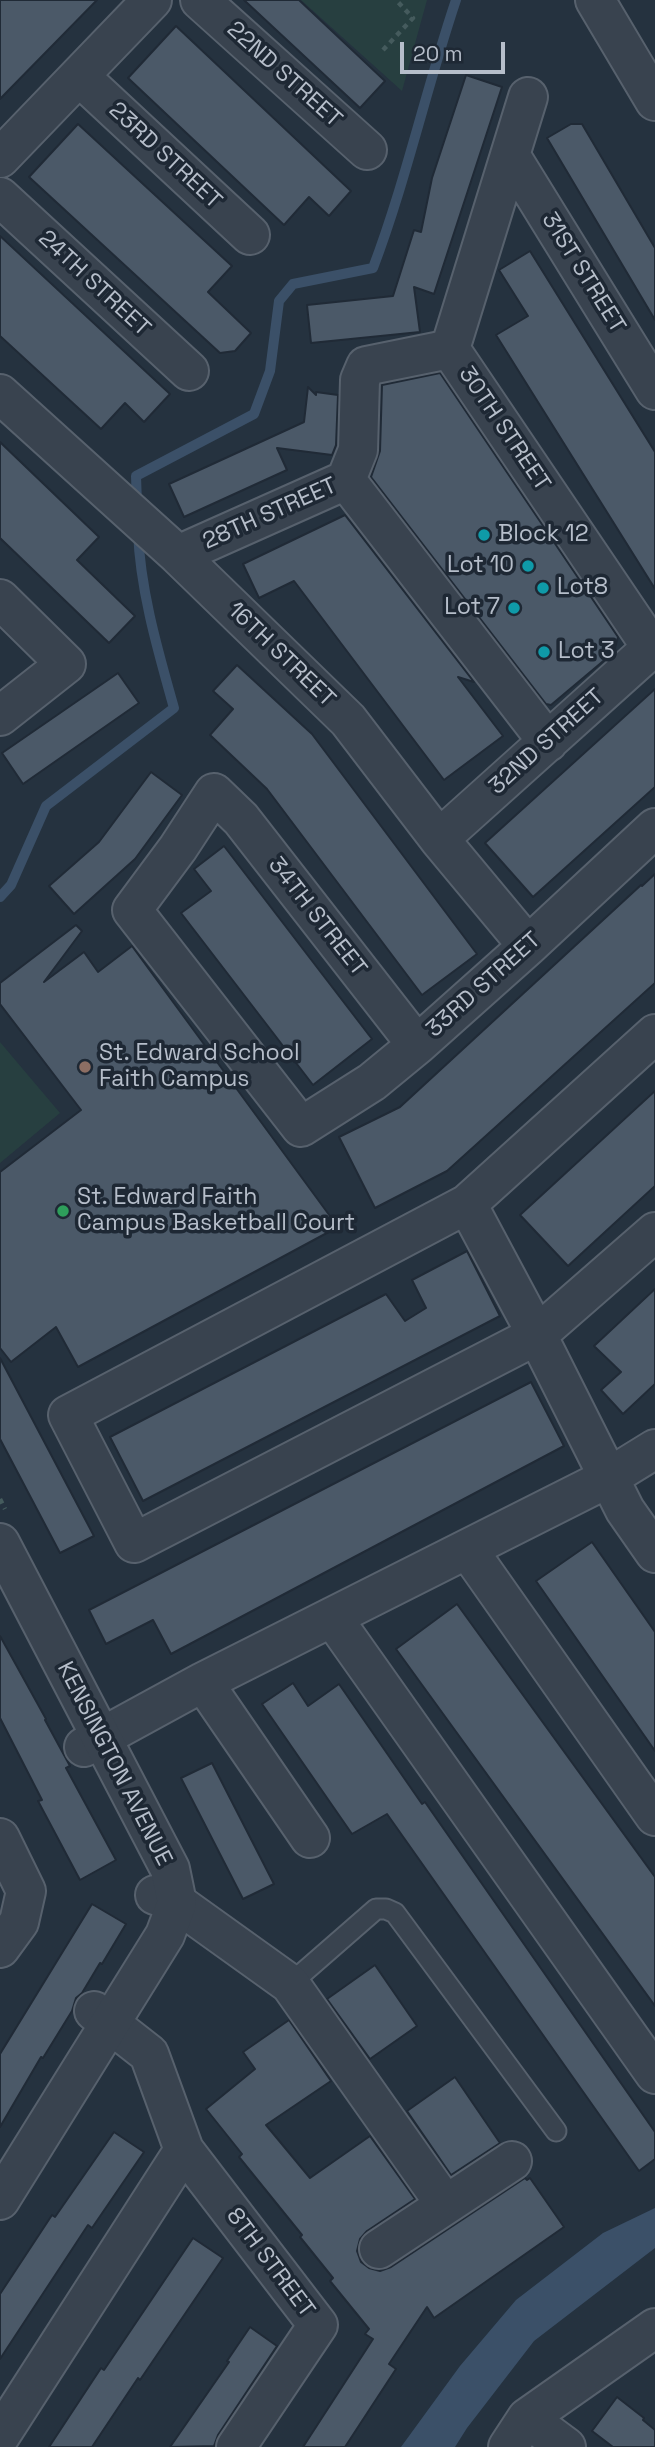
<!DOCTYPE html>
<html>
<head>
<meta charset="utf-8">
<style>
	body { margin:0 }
	#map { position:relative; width:655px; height:2447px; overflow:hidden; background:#25323f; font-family:"Space Grotesk",sans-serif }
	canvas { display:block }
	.scale { position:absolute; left:400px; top:42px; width:105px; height:32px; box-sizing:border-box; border:4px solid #b6beca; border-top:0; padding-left:9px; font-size:21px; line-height:24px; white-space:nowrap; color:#b6beca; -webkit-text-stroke:5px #1e2834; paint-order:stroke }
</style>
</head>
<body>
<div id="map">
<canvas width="655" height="2447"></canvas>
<div class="scale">20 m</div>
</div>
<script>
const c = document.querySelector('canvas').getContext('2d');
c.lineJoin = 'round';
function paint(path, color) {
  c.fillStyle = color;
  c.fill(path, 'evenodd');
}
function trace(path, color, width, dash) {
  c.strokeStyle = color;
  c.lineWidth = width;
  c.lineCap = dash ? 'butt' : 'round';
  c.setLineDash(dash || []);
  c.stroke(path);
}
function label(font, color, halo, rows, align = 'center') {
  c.font = font + ' "Space Grotesk",sans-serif';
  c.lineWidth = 7;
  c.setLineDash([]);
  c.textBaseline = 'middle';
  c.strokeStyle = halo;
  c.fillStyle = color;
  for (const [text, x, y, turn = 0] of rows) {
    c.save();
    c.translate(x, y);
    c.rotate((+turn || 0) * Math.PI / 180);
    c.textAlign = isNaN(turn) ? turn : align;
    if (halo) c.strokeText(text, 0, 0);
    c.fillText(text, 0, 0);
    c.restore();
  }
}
paint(new Path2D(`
	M 301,0 L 427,0 L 402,91 Z
	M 0,1042 L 60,1113 L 0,1163 Z`), '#273f40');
paint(new Path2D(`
	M 655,2208 L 655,2248 L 534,2341 L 467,2428 L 455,2447 L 401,2447 L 460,2366 L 516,2300 L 603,2233 Z`), '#3b5068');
trace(new Path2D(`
	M 137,504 L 136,476 L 254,414 L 270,371 L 279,301 L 293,284 L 373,268 C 406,181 426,89 456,0
	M 0,897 L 11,885 L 46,806 L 174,708 C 158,651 140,590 138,531`), '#3b5068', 10);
const building = new Path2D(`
	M 0,0 L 97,0 L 0,99 Z
	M 244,0 L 299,0 L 385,81 L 360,108 Z
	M 176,26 L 351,191 L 329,216 L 309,197 L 284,225 L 128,78 Z
	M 466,75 L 502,87 L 434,294 L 414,287 L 420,332 L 311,343 L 307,305 L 393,296 L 414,230 L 421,232 L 432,178 Z
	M 78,124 L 232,266 L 208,292 L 251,333 L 235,351 L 220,353 L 29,177 Z
	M 571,124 L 582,124 L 655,248 L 655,320 L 547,138 Z
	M 0,236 L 170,394 L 144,422 L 125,403 L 101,429 L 0,336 Z
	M 530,251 L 655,452 L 655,589 L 496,335 L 528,316 L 499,270 Z
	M 440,373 L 618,637 L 614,652 L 551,705 L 546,704 L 371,477 L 380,451 L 382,385 Z
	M 308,387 L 316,395 L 316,392 L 338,395 L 336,445 L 332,455 L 277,448 L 287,470 L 184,517 L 169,484 L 304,422 Z
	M 0,442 L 99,537 L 77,560 L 135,616 L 109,643 L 0,538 Z
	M 345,515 L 474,682 L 458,677 L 503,736 L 444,780 L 294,581 L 259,598 L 243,564 Z
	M 237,665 L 312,734 L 477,954 L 422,995 L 267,789 L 210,735 L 233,709 L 213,691 Z
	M 118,673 L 139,703 L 23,784 L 2,753 Z
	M 655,689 L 655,787 L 533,897 L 485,843 Z
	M 151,772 L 182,795 L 135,859 L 74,914 L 49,886 L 99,842 Z
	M 224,846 L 372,1039 L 313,1085 L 181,913 L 211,891 L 194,869 Z
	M 655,874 L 655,983 L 447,1171 L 375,1208 L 339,1137 L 400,1107 L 641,885 L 642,886 Z
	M 76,925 L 82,931 L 44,982 L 84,952 L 98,972 L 132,946 L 338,1227 L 78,1367 L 56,1327 L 11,1362 L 0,1348 L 0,1172 L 81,1110 L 0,1004 L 0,983 Z
	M 655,1091 L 655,1186 L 568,1266 L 520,1215 Z
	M 467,1251 L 500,1316 L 143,1501 L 110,1437 L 386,1294 L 405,1321 L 426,1308 L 412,1280 Z
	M 655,1289 L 655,1384 L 623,1414 L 601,1390 L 621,1372 L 594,1346 Z
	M 0,1358 L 94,1536 L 60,1553 L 0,1439 Z
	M 531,1382 L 564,1446 L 171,1654 L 153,1620 L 106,1644 L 89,1610 Z
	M 592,1542 L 655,1632 L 655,1751 L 536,1581 Z
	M 457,1604 L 655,1877 L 655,2006 L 396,1649 Z
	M 0,1636 L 46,1719 L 45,1720 L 70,1766 L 66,1768 L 116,1860 L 80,1880 L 38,1801 L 42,1800 L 0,1718 Z
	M 293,1683 L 308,1706 L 339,1684 L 422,1804 L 425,1802 L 655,2132 L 655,2159 L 639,2171 L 387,1814 L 352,1834 L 262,1704 Z
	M 212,1763 L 274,1884 L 243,1899 L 181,1778 Z
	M 92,1904 L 126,1924 L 102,1964 L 100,1963 L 82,1993 L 76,1998 L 72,2011 L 43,2058 L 41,2057 L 0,2127 L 0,2054 Z
	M 375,1965 L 417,2026 L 370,2059 L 327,1999 Z
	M 289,2020 L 331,2081 L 266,2125 L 310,2178 L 370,2136 L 415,2199 L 367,2231 L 360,2239 L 357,2251 L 361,2262 L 369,2268 L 380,2271 L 391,2267 L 525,2178 L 527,2180 L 530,2178 L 564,2227 L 434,2318 L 427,2307 L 389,2364 L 396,2369 L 345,2447 L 303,2447 L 373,2339 L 365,2334 L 369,2329 L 330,2281 L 333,2278 L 300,2237 L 302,2235 L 239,2157 L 242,2154 L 206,2109 L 255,2069 L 243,2052 Z
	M 455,2077 L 500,2143 L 451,2175 L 407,2111 Z
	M 114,2132 L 144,2152 L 92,2228 L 88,2225 L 0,2359 L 0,2294 L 52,2215 L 55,2217 Z
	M 193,2238 L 223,2258 L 140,2380 L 138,2378 L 92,2447 L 49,2447 L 101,2368 L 104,2370 Z
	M 250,2327 L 277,2346 L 218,2435 L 214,2446 L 170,2447 L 229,2362 L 227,2361 Z
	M 617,2397 L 644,2418 L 643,2420 L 655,2430 L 655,2447 L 613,2447 L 592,2431 Z`);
paint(building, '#4b5968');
trace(building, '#202a36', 2);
const service = new Path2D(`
	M 290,1984 L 376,1909 L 386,1909 L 395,1913 L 556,2131`);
const minor = new Path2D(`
	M 200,0 L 367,150
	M 595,0 L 655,101
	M 79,76 L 250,235
	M 510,155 L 655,390
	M 0,158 L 152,0
	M 0,197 L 189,371
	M 450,349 L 652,648
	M 0,394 L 178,555 L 348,720 L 439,839 L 528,946
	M 346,480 L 548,742
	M 178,555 L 346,480 L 358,450 L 360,380 L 366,366 L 450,349 L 528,97
	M 0,599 L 66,664 L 0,716
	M 439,839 L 655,645
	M 655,1034 L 467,1204 L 68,1415 L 134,1543 L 537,1335 L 655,1232
	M 417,1045 L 241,819 L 214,793 L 178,848 L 132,910 L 301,1127 L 372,1082 L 417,1045 L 528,946 L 655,828
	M 467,1204 L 537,1335 L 625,1510 L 655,1553
	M 468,1550 L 655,1816
	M 332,1617 L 655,2074
	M 203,1682 L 310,1838
	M 84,1747 L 203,1682 L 608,1478 L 655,1449
	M 0,1838 L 26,1891 L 19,1922 L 0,1948
	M 155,1895 L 177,1903 L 290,1984 L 445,2204
	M 94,2011 L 149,2054 L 184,2150 L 318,2325 L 236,2447
	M 379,2249 L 512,2161
	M 527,2418 L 566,2447
	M 0,2436 L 184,2150
	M 508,2447 L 527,2418 L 655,2328`);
const tertiary = new Path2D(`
	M 0,1543 L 170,1869 L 177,1903 L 165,1935 L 0,2200`);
trace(service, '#57616d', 23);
trace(minor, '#57616d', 42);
trace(tertiary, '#57616d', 42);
trace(new Path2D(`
	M 383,50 L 413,18 L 396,0
	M 0,1499 L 5,1509`), '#455b5d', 4.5, [5, 5]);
trace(service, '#39434f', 19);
trace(minor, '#39434f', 38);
trace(tertiary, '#39434f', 38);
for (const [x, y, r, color] of [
	[484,535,7,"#0f9aa8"],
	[528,566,7,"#0f9aa8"],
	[543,588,7,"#0f9aa8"],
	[514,608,7,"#0f9aa8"],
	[544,652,7,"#0f9aa8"],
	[85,1067,7,"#8d6e63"],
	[63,1211,7,"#2e9e5b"]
]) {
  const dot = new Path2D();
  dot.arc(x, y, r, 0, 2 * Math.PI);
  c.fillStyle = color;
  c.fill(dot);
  trace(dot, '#1e2834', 2.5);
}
label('23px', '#b6beca', '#1e2834', [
	["22ND STREET",284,75,42],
	["23RD STREET",165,156,43],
	["31ST STREET",583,273,58],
	["24TH STREET",94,284,43],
	["30TH STREET",504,429,56],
	["28TH STREET",270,514,-24],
	["16TH STREET",281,655,44],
	["32ND STREET",547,742,-42],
	["34TH STREET",317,917,52],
	["33RD STREET",484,985,-42],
	["KENSINGTON AVENUE",114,1764,63],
	["8TH STREET",270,2263,53]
]);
label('23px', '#b6beca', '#1e2834', [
	["Block 12",498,535],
	["Lot 10",514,566,"right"],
	["Lot8",557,588],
	["Lot 7",500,608,"right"],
	["Lot 3",558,652],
	["St. Edward School",99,1054],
	["Faith Campus",99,1080],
	["St. Edward Faith",77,1198],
	["Campus Basketball Court",77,1224]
], 'left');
</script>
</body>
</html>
